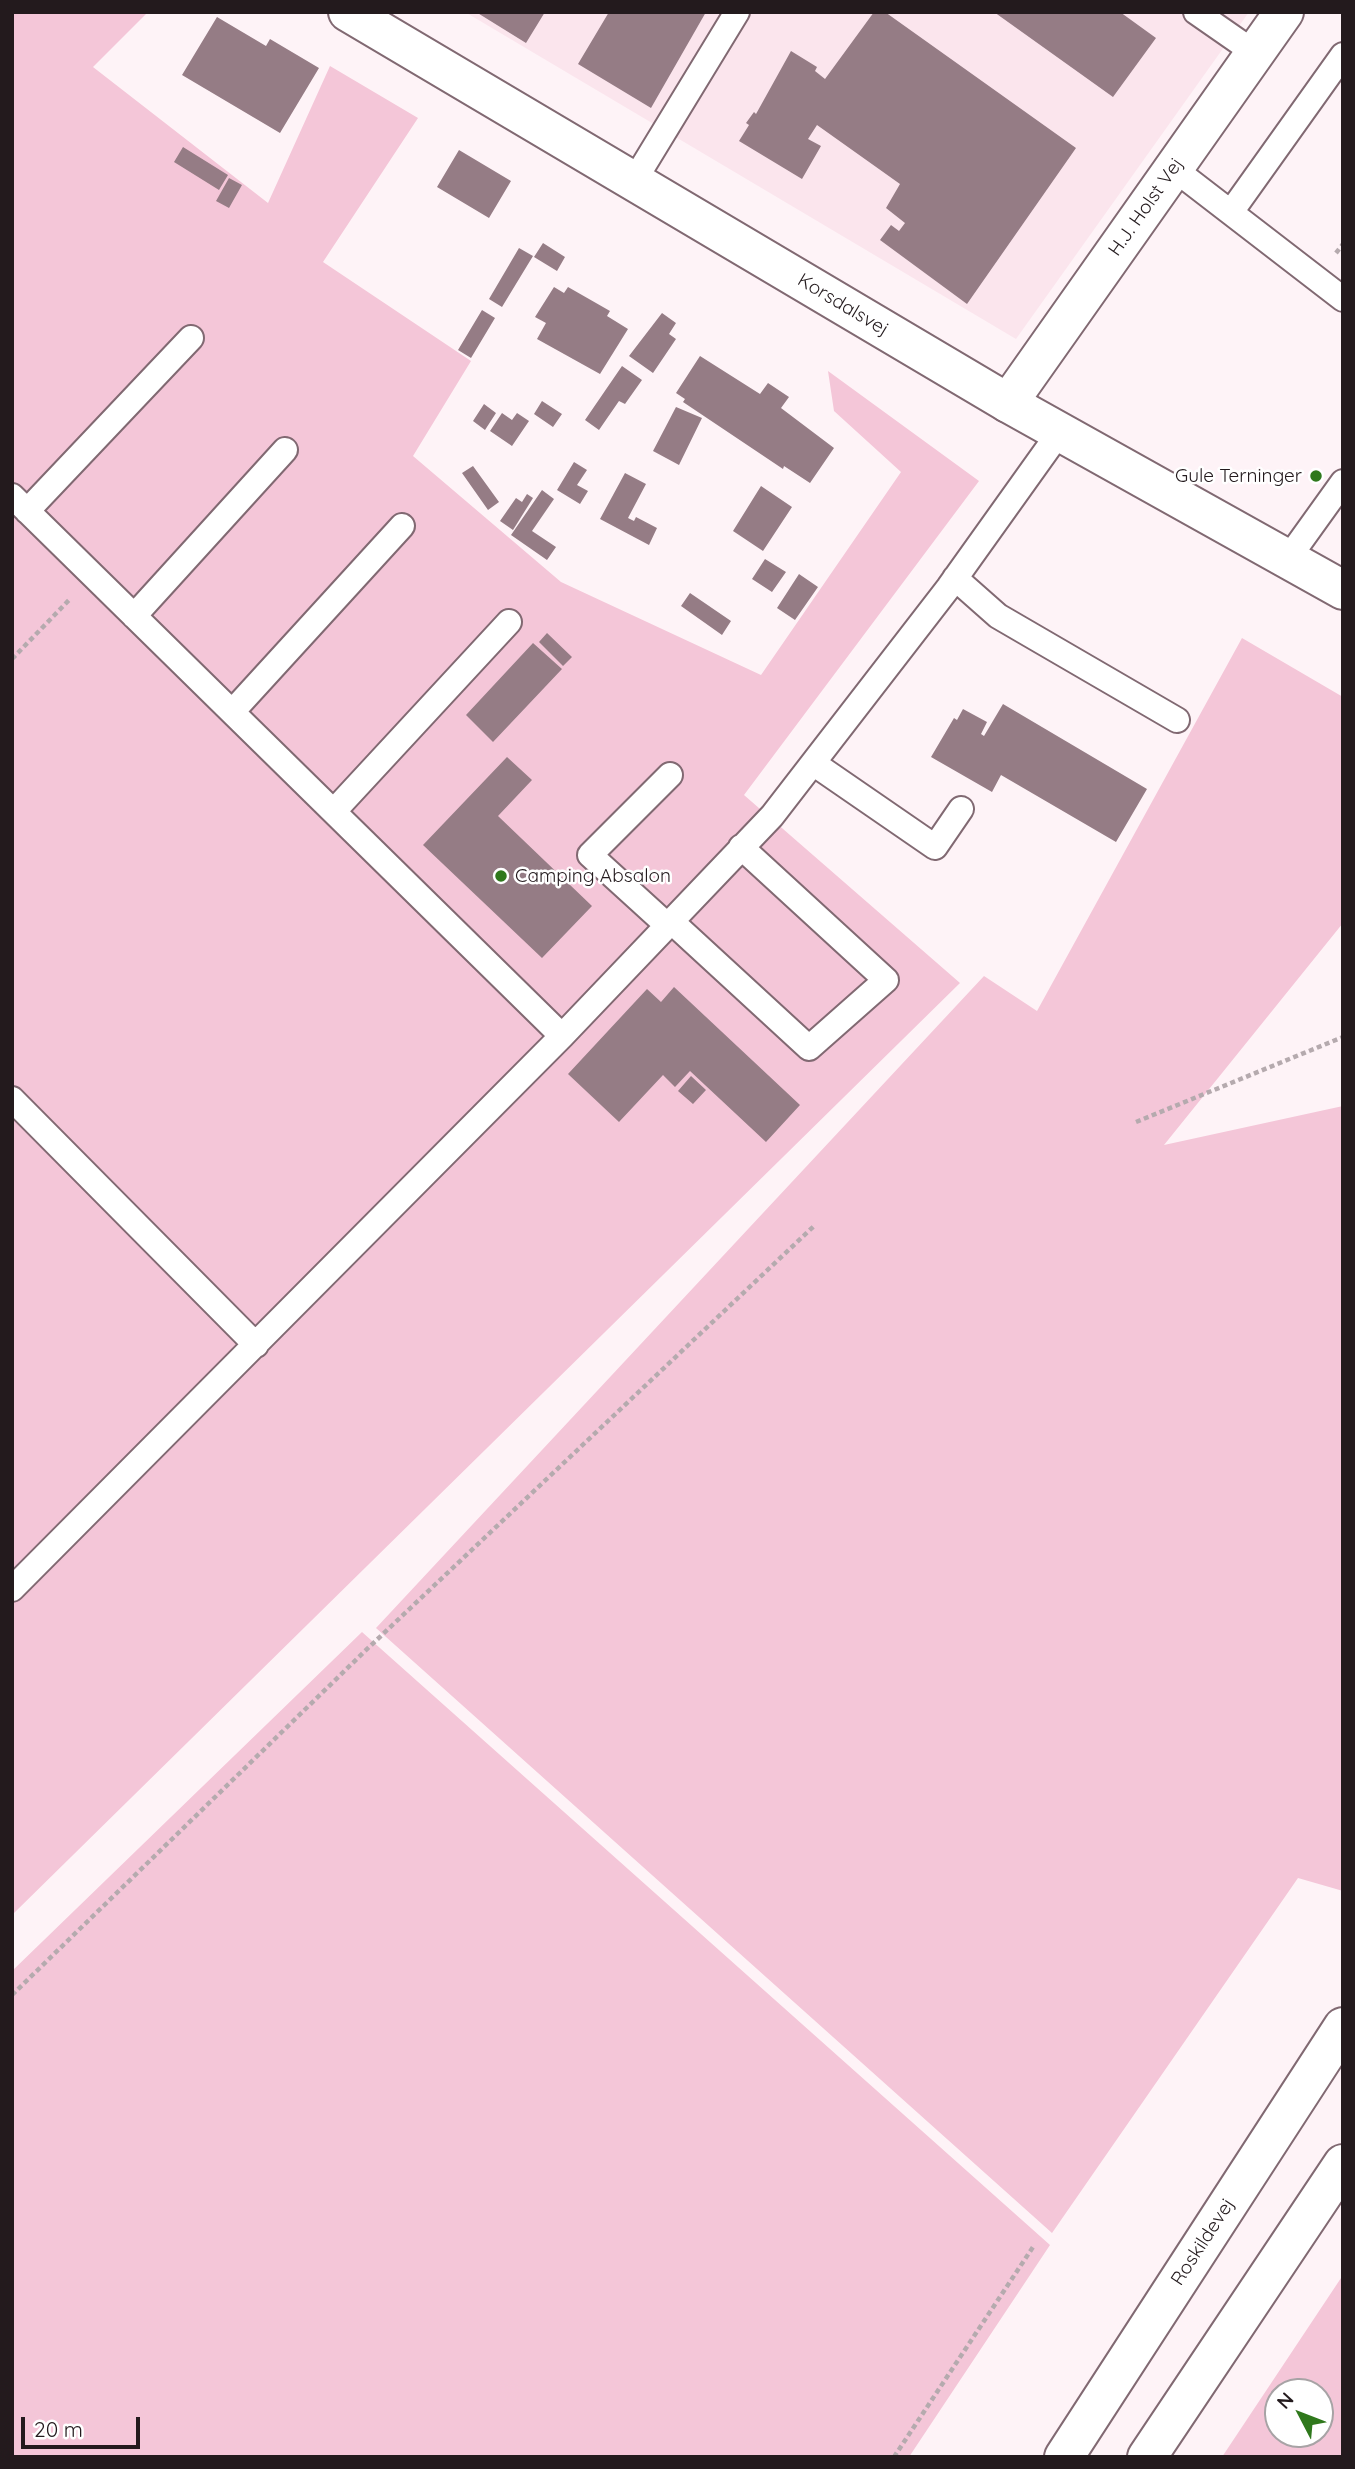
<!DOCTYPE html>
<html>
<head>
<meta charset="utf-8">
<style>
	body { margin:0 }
	#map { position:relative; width:1355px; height:2469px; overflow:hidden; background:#fef3f7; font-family:Quicksand,sans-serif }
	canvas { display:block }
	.frame { position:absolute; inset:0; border:14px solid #231a1d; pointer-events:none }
	.north { position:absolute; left:1264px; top:2378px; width:70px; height:70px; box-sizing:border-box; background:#fff; border:2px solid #a7a3a5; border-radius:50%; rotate:312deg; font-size:19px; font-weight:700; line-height:28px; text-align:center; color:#231a1d }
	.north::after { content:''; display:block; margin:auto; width:24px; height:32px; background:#2f781c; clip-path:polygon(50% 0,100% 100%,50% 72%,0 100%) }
	.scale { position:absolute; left:21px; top:2417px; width:119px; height:32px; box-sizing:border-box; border:4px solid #231a1d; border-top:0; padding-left:9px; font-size:21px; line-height:24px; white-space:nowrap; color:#231a1d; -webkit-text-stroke:5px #fff; paint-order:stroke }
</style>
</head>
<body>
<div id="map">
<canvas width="1355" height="2469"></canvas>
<div class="frame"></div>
<div class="north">N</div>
<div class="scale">20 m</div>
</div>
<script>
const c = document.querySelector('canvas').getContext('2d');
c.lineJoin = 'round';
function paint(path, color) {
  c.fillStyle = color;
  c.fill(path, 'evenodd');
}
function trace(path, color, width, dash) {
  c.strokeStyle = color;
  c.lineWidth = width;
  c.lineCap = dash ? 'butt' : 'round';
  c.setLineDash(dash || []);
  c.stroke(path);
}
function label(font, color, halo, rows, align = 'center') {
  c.font = font + ' Quicksand,sans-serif';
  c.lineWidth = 5;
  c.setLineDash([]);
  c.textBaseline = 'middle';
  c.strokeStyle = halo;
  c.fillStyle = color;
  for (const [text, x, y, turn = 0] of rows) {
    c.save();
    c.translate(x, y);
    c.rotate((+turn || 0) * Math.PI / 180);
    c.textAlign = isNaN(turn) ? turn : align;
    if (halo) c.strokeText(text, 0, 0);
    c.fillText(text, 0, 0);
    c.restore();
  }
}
paint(new Path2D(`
	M 465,12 L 1249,12 L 1016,339 Z`), '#fbe5ed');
paint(new Path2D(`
	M 12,12 L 148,12 L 93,67 L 268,203 L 330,66 L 418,118 L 323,262 L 471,361 L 413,456 L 561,582 L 761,675 L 901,472 L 834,411 L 828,371 L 979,481 L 744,795 L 960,983 L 12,1915 Z
	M 1242,638 L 1343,697 L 1343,923 L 1164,1145 L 1343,1106 L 1343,1891 L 1298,1878 L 1052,2233 L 376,1628 L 984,976 L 1037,1011 Z
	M 362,1632 L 1050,2245 L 909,2457 L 12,2457 L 12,1971 Z
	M 1343,2275 L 1343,2457 L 1222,2457 ZM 1320,2392 L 1320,2434 L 1278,2434 L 1278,2392 Z`), '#f4c6d8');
paint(new Path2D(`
	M 476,12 L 545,12 L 526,43 Z
	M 609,12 L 706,12 L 651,108 L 578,64 Z
	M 874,12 L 885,12 L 1076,148 L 967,304 L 880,240 L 891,225 L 899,231 L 905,223 L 886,208 L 900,184 L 817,125 L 808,139 L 821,146 L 802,179 L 739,141 L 749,125 L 746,123 L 754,112 L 756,114 L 791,51 L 817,67 L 815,71 L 825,79 Z
	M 994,12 L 1120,12 L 1156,38 L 1113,97 Z
	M 217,17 L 266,46 L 270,39 L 319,68 L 280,133 L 182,75 Z
	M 183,147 L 228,175 L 219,190 L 174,162 Z
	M 459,150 L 511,181 L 489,218 L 437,187 Z
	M 229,178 L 242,185 L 229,208 L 216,201 Z
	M 543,243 L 565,257 L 557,271 L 534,257 Z
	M 519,248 L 533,256 L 502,307 L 489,299 Z
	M 554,287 L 564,293 L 568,287 L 610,311 L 607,316 L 628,329 L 600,374 L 537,339 L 546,323 L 535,317 Z
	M 482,310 L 495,318 L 471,358 L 458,350 Z
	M 662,313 L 676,323 L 669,334 L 676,339 L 653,373 L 629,356 Z
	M 700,356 L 760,394 L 768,383 L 789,397 L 781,408 L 834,448 L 810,483 L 784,466 L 783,469 L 683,402 L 685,399 L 676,393 Z
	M 622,366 L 642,380 L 625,404 L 619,401 L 599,430 L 585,420 Z
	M 542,401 L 562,414 L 553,427 L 534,414 Z
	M 484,404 L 496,413 L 485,430 L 473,421 Z
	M 676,407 L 702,418 L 679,465 L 653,451 Z
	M 502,413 L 512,420 L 517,413 L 529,421 L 512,446 L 490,431 Z
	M 574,462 L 587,470 L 577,485 L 588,491 L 580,504 L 557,490 Z
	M 473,466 L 499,502 L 488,510 L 462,473 Z
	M 625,473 L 646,484 L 628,518 L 634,521 L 636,517 L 657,528 L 649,545 L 600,519 Z
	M 761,486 L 792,507 L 763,551 L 733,531 Z
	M 542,490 L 554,499 L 532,531 L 556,547 L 547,560 L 511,535 Z
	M 527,494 L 533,498 L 513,530 L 500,521 L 516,498 L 522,502 Z
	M 765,559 L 786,572 L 772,592 L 752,579 Z
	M 799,574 L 818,587 L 795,620 L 777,608 Z
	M 690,593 L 731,621 L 722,635 L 681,606 Z
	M 547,633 L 572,657 L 563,666 L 539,642 Z
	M 533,643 L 562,669 L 493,742 L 466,715 Z
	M 1003,704 L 1147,789 L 1116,842 L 1001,775 L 992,792 L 931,757 L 954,718 L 957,720 L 963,709 L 987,722 L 981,734 L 984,736 Z
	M 507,757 L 532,780 L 498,816 L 592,906 L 542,958 L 423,845 Z
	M 674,987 L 800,1105 L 766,1142 L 690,1071 L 675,1087 L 663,1075 L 619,1122 L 568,1074 L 647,989 L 661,1002 Z
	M 691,1076 L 706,1090 L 693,1104 L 678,1091 Z`), '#957c85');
const lane = new Path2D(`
	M 1196,12 L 1255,53
	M 1173,168 L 1343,299
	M 634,181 L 737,12
	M 1231,212 L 1343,55
	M 12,496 L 562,1036
	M 27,511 L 191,338
	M 1287,560 L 1343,482
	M 955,578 L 998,616 L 1177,720
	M 134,616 L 285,450
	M 232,712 L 402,526
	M 813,763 L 935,847 L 961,809
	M 334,811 L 509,622
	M 672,922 L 809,1048 L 886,980 L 741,847
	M 668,926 L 590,855 L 670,775
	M 12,1099 L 256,1345
	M 12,1589 L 562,1036 L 772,816 L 949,587 L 1059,433`);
const street = new Path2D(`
	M 1008,403 L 1284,12`);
const secondary = new Path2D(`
	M 348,12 L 1008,403 L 1343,590
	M 1064,2457 L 1343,2027
	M 1147,2457 L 1343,2164`);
trace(lane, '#816972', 28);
trace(street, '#816972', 42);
trace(secondary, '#816972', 42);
trace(new Path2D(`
	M 1336,253 L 1343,244
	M 12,659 L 70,599
	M 1136,1122 L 1343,1037
	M 12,1995 L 365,1651 L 814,1226
	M 894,2457 L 1033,2247`), '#b5aaae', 4.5, [5, 3.5]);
trace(lane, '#fff', 24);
trace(street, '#fff', 38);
trace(secondary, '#fff', 38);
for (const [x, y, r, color] of [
	[1316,476,7,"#2f781c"],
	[501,876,7,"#2f781c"]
]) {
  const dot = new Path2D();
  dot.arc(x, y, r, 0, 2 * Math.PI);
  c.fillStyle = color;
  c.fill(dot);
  trace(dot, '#fff', 2.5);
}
label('19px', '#231a1d', '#fff', [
	["H.J. Holst Vej",1146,207,-55],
	["Korsdalsvej",843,305,31],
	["Roskildevej",1203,2242,-57]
]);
label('19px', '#231a1d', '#fff', [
	["Gule Terninger",1302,476],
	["Camping Absalon",515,876,"left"]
], 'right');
</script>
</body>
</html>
